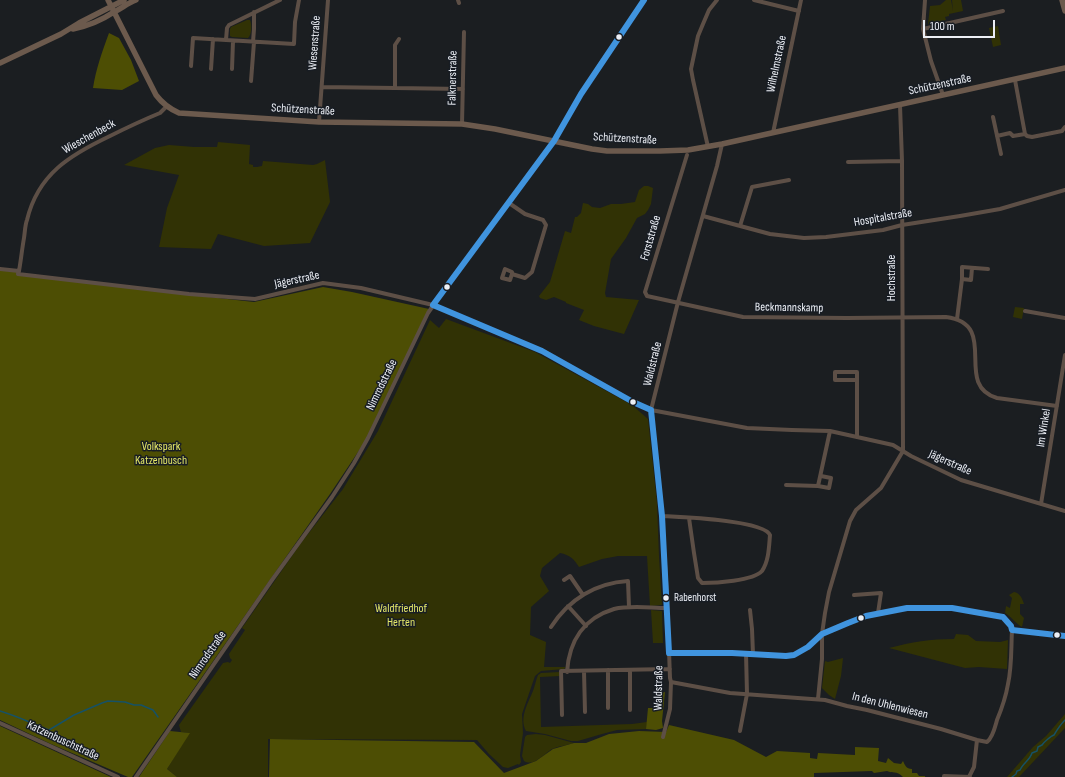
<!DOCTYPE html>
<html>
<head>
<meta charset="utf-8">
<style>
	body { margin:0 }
	#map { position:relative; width:1065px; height:777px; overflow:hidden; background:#1b1e21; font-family:"Sofia Sans Condensed",sans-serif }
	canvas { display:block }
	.scale { position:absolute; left:923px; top:20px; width:72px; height:18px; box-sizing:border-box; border:2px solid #eceff5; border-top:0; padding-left:5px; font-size:12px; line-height:14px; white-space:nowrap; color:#eceff5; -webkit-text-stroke:3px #181d24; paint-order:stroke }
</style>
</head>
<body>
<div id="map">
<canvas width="1065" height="777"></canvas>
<div class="scale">100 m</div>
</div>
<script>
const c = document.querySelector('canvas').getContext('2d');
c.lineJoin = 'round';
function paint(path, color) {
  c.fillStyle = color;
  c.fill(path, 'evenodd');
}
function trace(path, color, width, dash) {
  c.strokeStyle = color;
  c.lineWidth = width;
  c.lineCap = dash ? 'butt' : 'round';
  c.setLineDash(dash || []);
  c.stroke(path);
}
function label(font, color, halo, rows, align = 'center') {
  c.font = font + ' "Sofia Sans Condensed",sans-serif';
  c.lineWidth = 3;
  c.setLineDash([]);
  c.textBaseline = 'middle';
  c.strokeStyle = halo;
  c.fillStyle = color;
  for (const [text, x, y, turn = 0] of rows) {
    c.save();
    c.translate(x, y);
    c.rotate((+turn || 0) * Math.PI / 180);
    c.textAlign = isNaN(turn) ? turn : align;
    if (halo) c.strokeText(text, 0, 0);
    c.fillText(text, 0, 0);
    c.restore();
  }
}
paint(new Path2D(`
	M 946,0 L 951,0 L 953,11 L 952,0 L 961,0 L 963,11 L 949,14 L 949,16 L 945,17 L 946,20 L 928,24 L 930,6 L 940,5 Z
	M 247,20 L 250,20 C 252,24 252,35 248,38 L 232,37 L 230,36 L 230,29 L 231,27 Z
	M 998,26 L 1001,45 L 993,47 L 989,28 Z
	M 218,142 L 250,145 L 249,164 L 253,165 L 253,167 L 257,167 L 262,166 L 263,161 L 276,162 L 313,165 L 317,164 L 325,160 L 330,202 L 310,243 L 264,246 L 218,234 L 211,249 L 159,247 L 167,208 L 179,175 L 124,165 L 155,148 L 169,145 L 194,147 L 217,147 Z
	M 644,186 L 648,186 L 653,188 L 651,204 L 648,210 L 645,214 L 637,218 L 626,238 L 611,259 L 605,293 L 606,297 L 639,300 L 624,334 L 594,326 L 579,320 L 584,310 L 566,303 L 566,302 L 554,297 L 546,300 L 540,298 L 539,296 L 550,282 L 565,231 L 571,233 L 575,217 L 577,217 L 581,213 L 583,203 L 588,204 L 592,207 L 600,208 L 611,204 L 621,204 L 635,202 L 639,190 Z
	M 1015,307 L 1024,308 L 1022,319 L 1013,317 Z
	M 446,319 L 535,352 L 632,405 L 648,419 L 657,503 L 659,556 L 662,605 L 650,606 L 647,556 L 618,556 L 602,559 L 579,567 C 574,559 570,555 560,553 L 542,568 L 540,576 L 549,591 L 531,607 L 530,635 L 546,642 L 544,667 L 566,667 L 564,669 L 541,671 L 535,676 L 522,714 L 523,733 L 520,755 L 521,762 L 519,765 L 518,764 L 508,768 L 503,767 L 489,754 L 477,740 L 268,739 L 268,777 L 177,777 L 167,769 L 189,733 L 181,732 L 179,725 L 223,663 L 228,662 L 230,663 L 232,660 L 230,658 L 229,654 L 245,630 L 242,628 L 301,543 L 343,489 L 378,431 L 430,320 L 439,328 Z
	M 1014,592 C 1020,593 1022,598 1024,604 L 1020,604 L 1020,614 L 1024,618 L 1022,627 C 1016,624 1012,617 1005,613 L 1006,606 L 1010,608 L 1012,598 L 1009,595 Z
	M 651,610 L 662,611 L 663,643 L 653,643 Z
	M 956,634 L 968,635 L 976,641 L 1000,642 L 1008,640 L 1007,669 L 979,667 L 965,668 L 889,648 C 912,642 930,639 954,639 Z
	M 843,658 L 841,676 L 835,699 L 829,695 L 822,688 L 825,661 L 828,662 Z
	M 560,672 L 560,676 L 540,677 L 541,727 L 632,724 L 647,722 L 646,729 L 617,730 L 602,734 L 578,741 L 571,741 L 545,734 L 526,731 C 519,718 528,703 533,691 C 535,685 536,680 538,675 L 541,673 Z
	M 1065,714 L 1065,728 L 1019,777 L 1007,777 L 1033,747 L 1046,736 Z
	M 536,734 L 545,735 L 574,743 C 568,745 559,746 552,749 C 544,754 534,767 524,761 L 522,756 L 525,737 L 527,735 Z`), '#313205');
paint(new Path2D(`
	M 109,33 L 119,38 L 131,60 L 139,81 L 122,90 L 93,88 C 96,69 102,52 109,33 Z
	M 0,269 L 19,271 L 18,274 L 111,286 L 254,302 L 323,287 L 352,292 L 429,309 L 368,437 L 330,494 L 132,777 L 128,777 L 51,744 L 0,720 Z
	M 665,692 L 662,721 L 663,728 L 656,730 L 646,729 L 648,708 L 655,708 L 655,695 Z
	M 669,725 L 734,740 L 766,757 L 777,751 L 810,753 L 810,758 L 817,759 L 818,753 L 855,755 L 855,747 L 879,748 L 878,761 L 886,763 L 888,758 L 894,763 L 901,764 L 903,761 C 905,765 906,769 912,769 L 912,773 L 917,773 L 919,776 L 925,776 L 925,777 L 903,777 C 896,770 893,774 887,771 L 874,773 L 872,771 L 814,773 L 814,777 L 269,777 L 270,739 L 474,742 L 504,773 L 536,761 L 553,749 L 574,743 L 586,743 L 609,734 L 639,731 L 666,732 Z
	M 0,726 L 111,777 L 0,777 Z
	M 170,731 L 190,733 L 167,769 L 177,777 L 139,777 Z`), '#4d4e04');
trace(new Path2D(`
	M 0,711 C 17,716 33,724 49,730 L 74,715 L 102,703 L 108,701 L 125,702 L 134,705 L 141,705 L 153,710 L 158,717
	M 1012,777 L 1016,774 L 1017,771 L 1020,770 C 1023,763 1030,760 1032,753 L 1037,751 L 1038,747 L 1042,745 C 1044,742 1051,736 1054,735 C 1057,730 1061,724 1065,720`), '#165166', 1.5);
trace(new Path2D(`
	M 280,0 L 229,25 L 227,28 L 226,40 L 294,44 L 295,22 L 299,0
	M 458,0 L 459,3
	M 754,0 L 799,11
	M 925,0 L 923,29 L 931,61 L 943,95
	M 923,29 L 1003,11
	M 399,39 L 395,45 L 395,88 L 463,89
	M 253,42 L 254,29 L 254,12
	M 191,66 L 193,38 L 226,40
	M 211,69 L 213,39
	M 232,69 L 233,41
	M 1015,80 L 1025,134 L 1027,136 L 1032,137 L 1062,131 L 1065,127
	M 251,81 L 254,42
	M 322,87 L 395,88
	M 993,117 L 1001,154
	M 319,122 L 328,0
	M 462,124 L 464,32
	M 773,133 L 801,0
	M 997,136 L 1010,133 L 1013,136 L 1025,134
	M 708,147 L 693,80 L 691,69 L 698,36 L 703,24 L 709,10 L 717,0
	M 687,155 L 645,292 L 647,296 L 743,317 L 847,318 L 946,317 C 1001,324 952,385 997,398 L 1057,406
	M 848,162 L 902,161
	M 509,203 L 525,214 L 543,220 L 546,225 L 532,272 L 525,278 L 512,274 L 512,272 L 505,269 L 502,278 L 510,280 L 512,274
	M 703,216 L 770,234 L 804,238 L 826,237 L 883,230 L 902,225 L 960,216 L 1000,209 L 1065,190
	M 740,226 L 752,187 L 789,180
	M 0,269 L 19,271
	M 19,271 L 18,274 L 189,294 L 255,299 L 323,283 L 361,288 L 433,305 L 542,351 L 633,402 L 651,410 L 747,428 L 792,430 L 830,431 L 893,445 L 911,456 L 961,480 L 1065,511
	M 19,271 C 21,260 22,249 24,238 C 25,232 25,225 27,220 C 38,174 70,155 110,136 C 126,128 143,120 160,113 L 167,106
	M 962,279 L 971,280 L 972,268
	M 1025,311 L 1065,318
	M 957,319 L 962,279 L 962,267 L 988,269
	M 857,437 L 857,372 L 835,372 L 835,380 L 857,380
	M 786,485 L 818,486 L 830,431
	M 818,486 L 829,488 L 831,478 L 821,476
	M 1041,504 L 1065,355
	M 662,516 C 679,517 763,520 770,535 C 769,546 769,561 762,571 C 753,581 715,583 702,583 L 698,578 L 694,553 L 689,518
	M 564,580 L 570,576 L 583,595
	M 854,595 L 881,593 L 878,613
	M 568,606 L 586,626
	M 750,610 L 752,629 L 753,654
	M 551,627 C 569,599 596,583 628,581 L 629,607
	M 669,653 L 732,653 L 786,656 L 794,655 L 808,647 L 822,634 L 848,623 L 866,616 L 907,608 L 952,608 L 1003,617 L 1011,626 L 1012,630 L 1065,636
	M 608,670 L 608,708
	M 630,670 L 630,710
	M 584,671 L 585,712
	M 567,672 C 569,641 584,618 614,609 C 631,605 650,608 667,608
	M 671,682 L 730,693 L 825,700 L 847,706 L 867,710 L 941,729 L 977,740 L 987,742 C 993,737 995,727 997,720 C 1002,708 1006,696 1008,684 C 1012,666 1011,648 1012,630
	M 818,699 L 822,659 L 822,634 L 825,613 L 829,592 L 850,521 L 856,510 L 881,488 L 903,451 L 902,161 L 900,105
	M 562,715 L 561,671 L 670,669
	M 0,723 L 118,777
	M 740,731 L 747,694 L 746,653
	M 663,737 L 670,709 L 671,682 L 670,678 L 667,596 L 662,516 L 651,410 L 678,302 L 717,166 L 722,144
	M 136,777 L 272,580 L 332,497 L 354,463 L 368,438 L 428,313 L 446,287 L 554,141 L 581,94 L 599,66 L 644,0
	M 944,777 L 944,776 L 970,777
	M 969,777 L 974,767 L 977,740`), '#5d4f46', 4);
trace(new Path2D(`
	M 108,0 L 156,95 C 162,103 170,109 179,113 L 319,122 L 462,124 L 495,129 L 592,149 L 607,151 L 660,151 L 688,150 L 722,144 L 1065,68
	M 1062,0 L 1065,11
	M 73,29 C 88,26 102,20 114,12 C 122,8 128,3 136,0
	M 0,63 L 61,34 L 79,23 L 124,0`), '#6c5a4d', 5.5);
trace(new Path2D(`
	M 433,305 L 554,141 L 581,94 L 644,0
	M 433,305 L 542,351 L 633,402 L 651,410
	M 651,410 L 662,516 L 669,653
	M 669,653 L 732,653 L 786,656 L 794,655 L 808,647 L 822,634 L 848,623 L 866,616 L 907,608 L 952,608 L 1003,617 L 1011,626 L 1012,630 L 1065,636`), '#4094de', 6);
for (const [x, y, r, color] of [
	[619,37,3.5,"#eceff5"],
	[447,287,3.5,"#eceff5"],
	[633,402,3.5,"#eceff5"],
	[666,598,3.5,"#eceff5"],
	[861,618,3.5,"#eceff5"],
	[1057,635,3.5,"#eceff5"]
]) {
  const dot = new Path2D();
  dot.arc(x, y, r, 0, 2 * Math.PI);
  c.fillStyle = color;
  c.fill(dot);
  trace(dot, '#181d24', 1.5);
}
label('11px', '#eceff5', '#181d24', [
	["Rabenhorst",674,598]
], 'left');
label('12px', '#eceff5', '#181d24', [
	["Wiesenstraße",315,43,-86],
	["Wilhelmstraße",777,64,-78],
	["Falknerstraße",453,78,-89],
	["Schützenstraße",940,85,-12],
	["Schützenstraße",303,110,3],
	["Wieschenbeck",89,137,-29],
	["Schützenstraße",625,139,3],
	["Hospitalstraße",883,218,-10],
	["Forststraße",651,238,-74],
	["Hochstraße",892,278,-90],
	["Jägerstraße",297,280,-12],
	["Beckmannskamp",789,308,1],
	["Waldstraße",653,364,-76],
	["Nimrodstraße",382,385,-64],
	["Im Winkel",1044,428,-81],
	["Jägerstraße",950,463,24],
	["Nimrodstraße",208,655,-55],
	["Waldstraße",659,688,-89],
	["In den Uhlenwiesen",890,706,14],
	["Katzenbuschstraße",63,741,25]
]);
label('12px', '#e5e868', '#181d24', [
	["Volkspark",161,447],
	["Katzenbusch",161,461],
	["Waldfriedhof",401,609],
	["Herten",401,623]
]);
</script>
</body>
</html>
